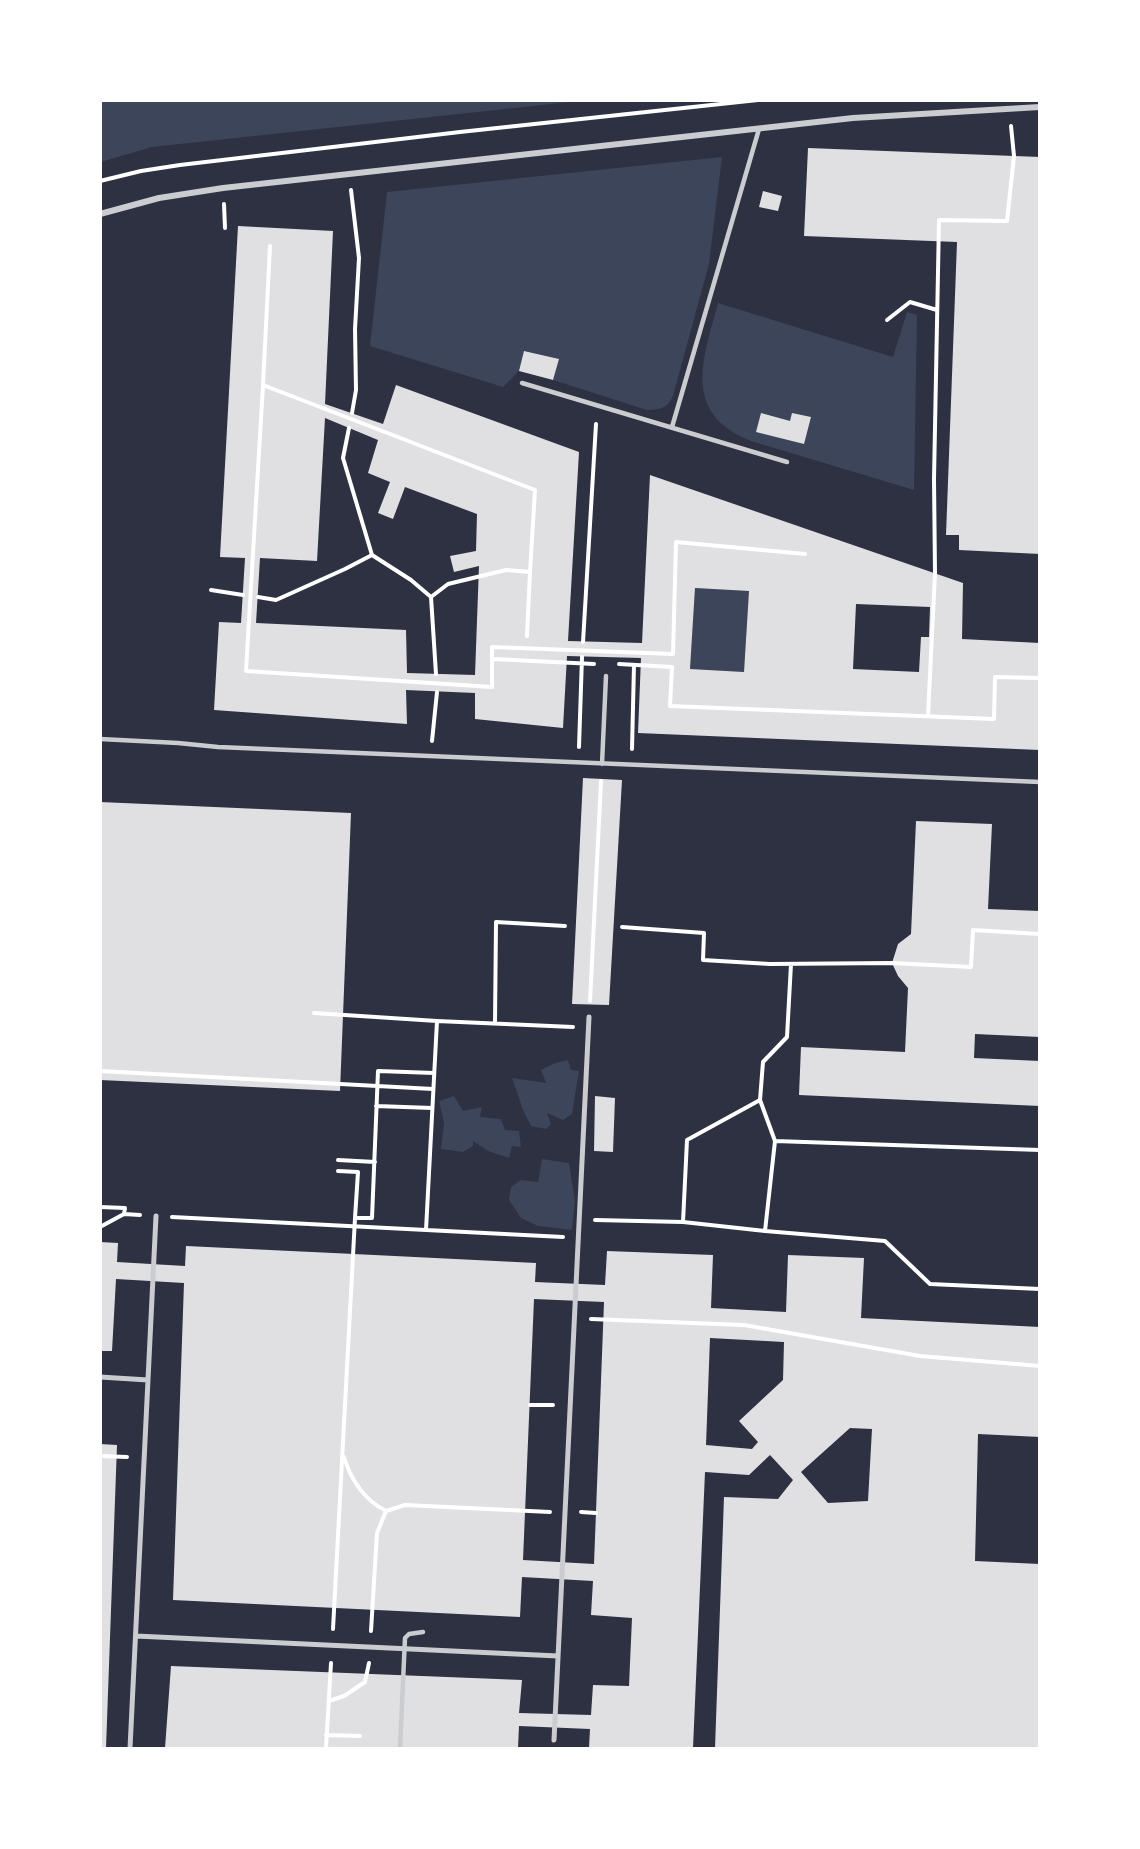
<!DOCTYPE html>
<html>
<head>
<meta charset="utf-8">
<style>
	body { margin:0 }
	#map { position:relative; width:1140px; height:1849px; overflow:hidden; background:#2d3142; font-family:"DM Sans",sans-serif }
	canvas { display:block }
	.frame { position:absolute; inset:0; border:102px solid #fff; pointer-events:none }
</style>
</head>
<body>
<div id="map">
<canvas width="1140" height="1849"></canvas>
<div class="frame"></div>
</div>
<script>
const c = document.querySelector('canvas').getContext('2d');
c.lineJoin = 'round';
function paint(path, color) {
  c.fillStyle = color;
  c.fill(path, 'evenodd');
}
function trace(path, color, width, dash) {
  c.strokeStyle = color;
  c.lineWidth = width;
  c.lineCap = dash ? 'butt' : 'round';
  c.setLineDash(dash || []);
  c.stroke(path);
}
paint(new Path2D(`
	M 101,100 L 580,100 L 580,101 L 152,147 L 101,162 Z
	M 722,157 L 709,264 L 673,396 C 668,408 660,410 647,410 L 553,380 L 559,359 L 525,351 L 519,371 L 503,387 L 370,346 L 387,192 Z
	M 718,303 L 893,357 L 907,312 L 917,315 L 914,490 L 751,441 C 681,413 703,359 718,303 Z
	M 695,588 L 749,591 L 744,672 L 690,669 Z
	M 568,1060 L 571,1070 L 579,1071 L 572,1114 L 563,1120 L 547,1113 L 551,1124 L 546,1129 L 531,1126 L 523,1110 L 512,1078 L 546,1083 L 541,1070 L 555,1063 Z
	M 454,1096 L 463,1111 L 482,1107 L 480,1117 L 501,1119 L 505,1130 L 519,1131 L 521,1147 L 512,1146 L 509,1158 L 488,1151 L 473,1141 L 473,1146 L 463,1152 L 441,1149 L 444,1123 L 439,1101 Z
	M 542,1159 L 569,1163 L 575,1201 L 572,1230 L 538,1226 L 521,1218 L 509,1200 L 511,1187 L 521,1180 L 538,1182 Z`), '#3c4559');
paint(new Path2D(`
	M 808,148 L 1040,157 L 1040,554 L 959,550 L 959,535 L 946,535 L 957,242 L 804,236 Z
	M 763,191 L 782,196 L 778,211 L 759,207 Z
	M 238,226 L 333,231 L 325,404 L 383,424 L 396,385 L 579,452 L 568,641 L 642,643 L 650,475 L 963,583 L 962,639 L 1040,643 L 1040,750 L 638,733 L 641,658 L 567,656 L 563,728 L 475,719 L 475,693 L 406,690 L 407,724 L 214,710 L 219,622 L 241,623 L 245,558 L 220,557 ZM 325,418 L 378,440 L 368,473 L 390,482 L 378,513 L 393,519 L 405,487 L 477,514 L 476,551 L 450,556 L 454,572 L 479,566 L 475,675 L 407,673 L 406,630 L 256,623 L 260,558 L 317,561 ZM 695,588 L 749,591 L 744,672 L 690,669 ZM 856,604 L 930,607 L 929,637 L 921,637 L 919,672 L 853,669 Z
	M 524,351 L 559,359 L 553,380 L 519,371 Z
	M 761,413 L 790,421 L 792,413 L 811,417 L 804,444 L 756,432 Z
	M 583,778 L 622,780 L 609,1005 L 572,1004 Z
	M 100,802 L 351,813 L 340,1091 L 100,1080 Z
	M 916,821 L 992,824 L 988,909 L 1040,911 L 1040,1037 L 975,1034 L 974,1058 L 1040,1061 L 1040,1106 L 799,1095 L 801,1047 L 905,1052 L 908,988 L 898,976 L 892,963 L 898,944 L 911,934 Z
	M 595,1096 L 615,1098 L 613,1152 L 594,1151 Z
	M 100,1242 L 118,1243 L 117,1262 L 185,1266 L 186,1246 L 354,1254 L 536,1263 L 535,1282 L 605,1285 L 607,1251 L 713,1255 L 711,1308 L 786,1312 L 788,1255 L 864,1258 L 861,1318 L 1040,1327 L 1040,1437 L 978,1434 L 975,1561 L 1040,1564 L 1040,1748 L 715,1748 L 724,1497 L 778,1499 L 793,1480 L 770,1455 L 749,1475 L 705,1472 L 693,1748 L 589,1748 L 590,1729 L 519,1726 L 518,1748 L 165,1748 L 171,1666 L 522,1680 L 519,1713 L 591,1715 L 593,1685 L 629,1686 L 632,1618 L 591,1615 L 593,1581 L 522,1577 L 520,1617 L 173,1600 L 184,1283 L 116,1279 L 112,1351 L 100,1351 ZM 534,1299 L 604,1302 L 594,1564 L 523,1560 ZM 710,1338 L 784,1342 L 783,1380 L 739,1421 L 758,1442 L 752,1449 L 706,1445 ZM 850,1428 L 872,1429 L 868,1501 L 828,1503 L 801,1472 Z
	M 100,1444 L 117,1445 L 106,1748 L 100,1748 Z`), '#e0e0e3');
trace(new Path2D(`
	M 100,181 L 141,171 L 180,165 L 460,132 L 758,100
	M 351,190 L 359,258 L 355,329 L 356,390 L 352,413
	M 224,204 L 225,228
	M 270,246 L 263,385 L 535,490 L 530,572
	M 887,320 L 910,302 L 937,310
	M 263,385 L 246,671 L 492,687 L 492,647 L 673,654 L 676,542 L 805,554
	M 349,428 L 343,458 L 372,555 L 411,580 L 431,597 L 436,674
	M 211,590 L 243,595
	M 258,597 L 276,600 L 345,569 L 372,555
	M 431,597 L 448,584 L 506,570 L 530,572 L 527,636
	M 583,642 L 596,424
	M 493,659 L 594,664
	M 619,664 L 672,667 L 670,706 L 994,719 L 995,677 L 1040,678
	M 928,716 L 935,573 L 934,479 L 939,220 L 1007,221 L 1014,156 L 1011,126
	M 432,741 L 437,692
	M 579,747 L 582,657
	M 632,749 L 634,665
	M 622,927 L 704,933 L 703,960 L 770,964 L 892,963 L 971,967 L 973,930 L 1040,934
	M 590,1001 L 601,781
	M 314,1013 L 437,1021 L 573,1027
	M 495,1023 L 496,922 L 565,926
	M 100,1071 L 433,1089
	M 760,1100 L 763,1062 L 787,1037 L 791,964
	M 376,1106 L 432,1108
	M 775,1141 L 1040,1150
	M 338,1160 L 375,1162
	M 338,1171 L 358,1172 L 355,1218
	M 100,1207 L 125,1208 L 124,1214
	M 172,1217 L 563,1237
	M 595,1220 L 683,1222 L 687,1140 L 760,1100 L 775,1141 L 765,1231 L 885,1241 L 930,1284 L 1040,1289
	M 683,1222 L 765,1231
	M 100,1227 L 124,1214 L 140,1215
	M 426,1230 L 437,1021
	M 591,1319 L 744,1325 L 920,1356 L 1040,1366
	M 530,1405 L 553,1405
	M 100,1456 L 127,1457
	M 344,1457 C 351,1480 365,1500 386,1511
	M 581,1512 L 596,1513
	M 333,1629 L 355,1218 L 372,1218 L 378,1071 L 434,1073
	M 371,1631 L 377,1533 L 386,1511 L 405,1505 L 550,1512
	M 329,1701 L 344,1696 L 365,1682 L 369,1663
	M 326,1735 L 360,1736
	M 326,1748 L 331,1663`), '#fff', 4);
trace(new Path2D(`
	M 522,383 L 787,462
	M 672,427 L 759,129
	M 100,739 L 178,743 L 218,747 L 1040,782
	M 602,764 L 606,676
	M 400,1748 L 405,1638 L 409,1634 L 423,1632`), '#caccd0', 4.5);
trace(new Path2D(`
	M 100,1377 L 148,1380
	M 136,1636 L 558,1656
	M 554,1740 L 589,1017
	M 130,1748 L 156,1216`), '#caccd0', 5);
trace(new Path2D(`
	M 100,214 L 159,198 L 223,188 L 853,118 L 1040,107`), '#caccd0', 6);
</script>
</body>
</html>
